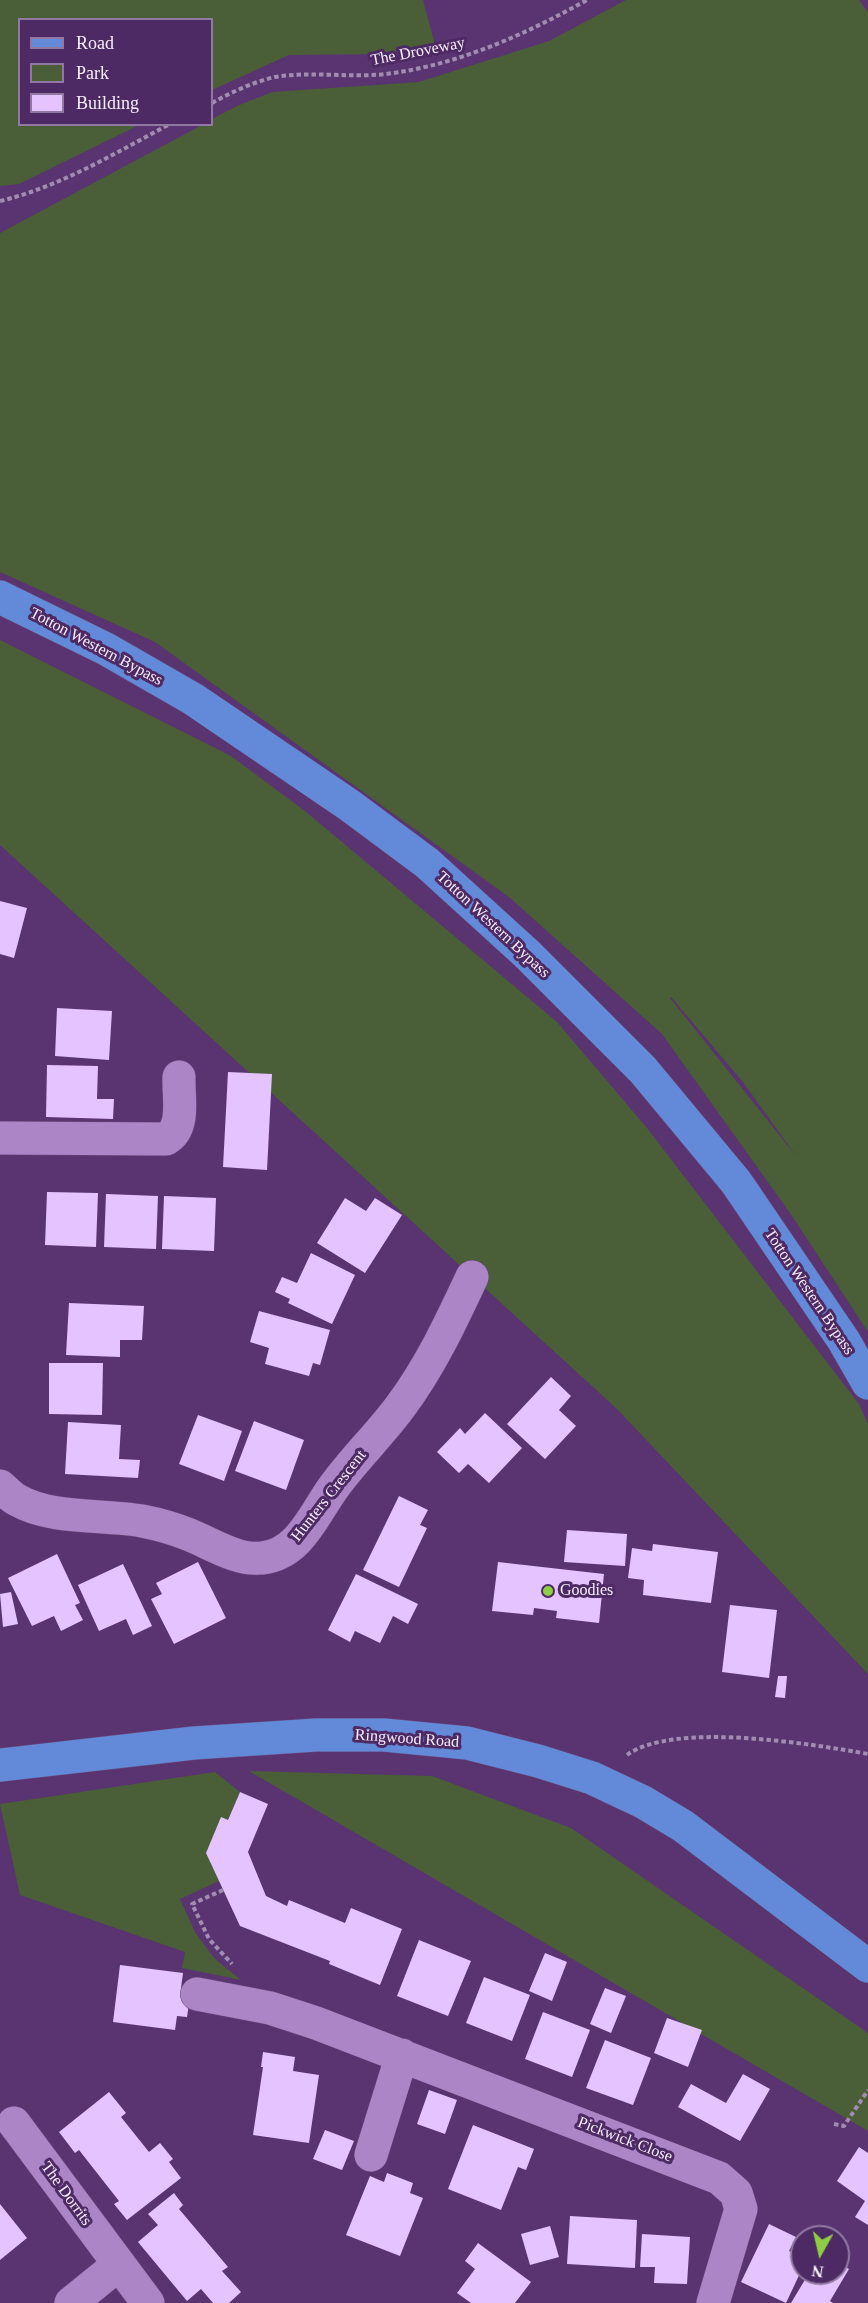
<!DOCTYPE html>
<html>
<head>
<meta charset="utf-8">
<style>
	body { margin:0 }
	#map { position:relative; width:868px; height:2303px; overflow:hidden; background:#593470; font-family:Georgia,serif }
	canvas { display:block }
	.legend { position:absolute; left:18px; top:18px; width:195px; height:108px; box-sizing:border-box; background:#4e2a64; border:2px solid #9178a1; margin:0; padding:8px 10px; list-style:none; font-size:18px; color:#f6eefc }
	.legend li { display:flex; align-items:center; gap:12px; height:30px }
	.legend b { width:30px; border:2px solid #9178a1 }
	.north { position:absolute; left:790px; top:2225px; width:60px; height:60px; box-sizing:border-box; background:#4e2a64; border:2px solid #9178a1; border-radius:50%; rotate:188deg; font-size:16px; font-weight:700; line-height:24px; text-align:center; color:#f6eefc }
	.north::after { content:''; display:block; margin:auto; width:21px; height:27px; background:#8ece43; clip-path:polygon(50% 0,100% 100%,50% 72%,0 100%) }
</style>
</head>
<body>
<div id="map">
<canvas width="868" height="2303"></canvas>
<ul class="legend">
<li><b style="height:8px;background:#638ad9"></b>Road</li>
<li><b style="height:16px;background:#4a5e38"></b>Park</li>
<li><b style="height:16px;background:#e5c3fe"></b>Building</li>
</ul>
<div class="north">N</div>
</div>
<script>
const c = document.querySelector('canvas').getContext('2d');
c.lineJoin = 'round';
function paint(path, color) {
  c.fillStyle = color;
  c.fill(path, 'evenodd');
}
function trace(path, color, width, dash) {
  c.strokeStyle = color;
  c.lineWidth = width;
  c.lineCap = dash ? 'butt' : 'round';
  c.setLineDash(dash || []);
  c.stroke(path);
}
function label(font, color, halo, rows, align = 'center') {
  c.font = font + ' Georgia,serif';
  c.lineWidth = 6;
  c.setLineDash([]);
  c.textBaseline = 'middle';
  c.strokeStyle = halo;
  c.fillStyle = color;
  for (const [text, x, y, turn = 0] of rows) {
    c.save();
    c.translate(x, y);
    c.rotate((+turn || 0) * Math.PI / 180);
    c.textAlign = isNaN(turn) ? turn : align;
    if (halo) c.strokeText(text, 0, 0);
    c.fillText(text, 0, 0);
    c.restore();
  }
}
paint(new Path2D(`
	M 0,0 L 423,0 L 435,45 L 383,54 L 289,55 L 212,90 L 212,20 L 20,20 L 20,124 L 139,125 L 19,184 L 0,186 Z
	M 626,0 L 859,0 L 868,12 L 868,1332 L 790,1213 L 662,1034 L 509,897 L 155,642 L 0,572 L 0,233 L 202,125 L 212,124 L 212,119 L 237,106 L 272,92 L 419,82 L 549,41 ZM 671,997 L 743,1082 L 796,1156 L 670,998 Z
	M 0,640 L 231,756 L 305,811 L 557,1022 L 647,1128 L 859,1404 L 868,1424 L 868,1674 L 616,1408 L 0,845 Z
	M 249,1771 L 432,1776 L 571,1828 L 868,2033 L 868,2131 Z
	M 215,1772 L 240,1792 L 228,1820 L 219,1881 L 180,1899 L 196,1934 L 215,1959 L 241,1980 L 182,1968 L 185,1952 L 20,1895 L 0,1804 Z`), '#4a5e38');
paint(new Path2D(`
	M 0,901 L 27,908 L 14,958 L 0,954 Z
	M 57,1008 L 112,1011 L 109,1060 L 55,1056 Z
	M 47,1065 L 98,1066 L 97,1099 L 114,1099 L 113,1119 L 46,1117 Z
	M 228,1072 L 272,1074 L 267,1170 L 223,1167 Z
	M 47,1192 L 98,1193 L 96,1247 L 45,1245 Z
	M 106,1194 L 158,1196 L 156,1249 L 104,1247 Z
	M 164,1196 L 216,1198 L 214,1251 L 162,1249 Z
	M 345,1198 L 366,1211 L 375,1198 L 402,1215 L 365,1273 L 317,1243 Z
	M 311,1253 L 355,1275 L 332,1324 L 288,1303 L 290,1299 L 275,1292 L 282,1277 L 297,1283 Z
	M 69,1303 L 144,1306 L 142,1340 L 120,1340 L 120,1357 L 66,1355 Z
	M 259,1311 L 330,1330 L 320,1365 L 313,1363 L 309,1376 L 265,1364 L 269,1348 L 250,1342 Z
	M 49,1363 L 103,1363 L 102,1415 L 49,1414 Z
	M 551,1377 L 571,1396 L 559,1410 L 576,1426 L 545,1459 L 507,1424 Z
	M 485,1413 L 522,1448 L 489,1483 L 468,1464 L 459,1473 L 437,1452 L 460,1428 L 465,1434 Z
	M 198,1415 L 242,1431 L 224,1481 L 179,1464 Z
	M 254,1421 L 304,1440 L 286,1490 L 235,1471 Z
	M 68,1422 L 121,1425 L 119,1459 L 140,1460 L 138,1478 L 65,1474 Z
	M 399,1496 L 428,1510 L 420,1525 L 427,1528 L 399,1587 L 363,1570 Z
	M 567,1530 L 627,1534 L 625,1566 L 564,1562 Z
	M 653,1544 L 718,1552 L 711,1603 L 643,1595 L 644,1580 L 628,1578 L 632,1548 L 652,1551 Z
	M 57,1554 L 80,1603 L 75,1605 L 83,1620 L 61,1631 L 54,1616 L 32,1626 L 8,1578 Z
	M 198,1562 L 226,1618 L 174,1644 L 151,1599 L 162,1594 L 156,1583 Z
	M 498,1562 L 604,1574 L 599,1623 L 556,1618 L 557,1611 L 534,1608 L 533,1615 L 492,1611 Z
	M 123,1564 L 152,1626 L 133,1635 L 126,1619 L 99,1631 L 78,1585 Z
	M 356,1574 L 418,1604 L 408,1624 L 393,1616 L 380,1643 L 355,1631 L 350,1642 L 328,1630 Z
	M 11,1592 L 18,1624 L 3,1627 L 0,1594 Z
	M 730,1605 L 777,1610 L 769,1678 L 722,1672 Z
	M 778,1676 L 787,1676 L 785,1698 L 775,1697 Z
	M 240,1792 L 268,1804 L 248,1852 L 266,1896 L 287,1906 L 289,1900 L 345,1923 L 351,1908 L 402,1929 L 380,1985 L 329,1964 L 330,1961 L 240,1926 L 206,1853 L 221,1817 L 228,1820 Z
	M 419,1940 L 471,1961 L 448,2016 L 397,1996 Z
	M 545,1953 L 567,1962 L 552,2001 L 529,1991 Z
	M 120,1965 L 183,1973 L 181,1988 L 191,1990 L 187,2017 L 177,2016 L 175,2030 L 113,2022 Z
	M 484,1977 L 530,1995 L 512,2041 L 466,2023 Z
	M 605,1988 L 626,1996 L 611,2033 L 590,2024 Z
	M 543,2012 L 590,2030 L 572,2077 L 525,2059 Z
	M 667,2018 L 702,2030 L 688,2067 L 654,2053 Z
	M 605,2040 L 651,2058 L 633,2105 L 586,2088 Z
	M 263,2052 L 295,2057 L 293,2071 L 319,2075 L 309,2143 L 253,2135 L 263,2067 L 261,2067 Z
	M 743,2074 L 770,2089 L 740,2141 L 678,2107 L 691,2084 L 726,2103 Z
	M 429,2090 L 457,2100 L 445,2134 L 417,2124 Z
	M 109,2092 L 126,2113 L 121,2117 L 149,2152 L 160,2143 L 173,2159 L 169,2162 L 181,2178 L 127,2220 L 114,2204 L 119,2201 L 79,2150 L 75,2153 L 59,2132 Z
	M 473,2125 L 534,2149 L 526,2170 L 518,2167 L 501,2210 L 448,2189 Z
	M 325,2130 L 354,2141 L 342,2170 L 313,2159 Z
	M 859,2147 L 868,2153 L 868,2225 L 855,2217 L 865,2201 L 837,2181 Z
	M 387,2173 L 413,2183 L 410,2193 L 423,2198 L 400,2256 L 346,2235 L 370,2176 L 384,2182 Z
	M 174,2193 L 183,2205 L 179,2209 L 228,2267 L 222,2271 L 241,2292 L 229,2303 L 213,2303 L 201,2289 L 187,2301 L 138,2242 L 158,2225 L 148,2214 Z
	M 0,2204 L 27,2238 L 0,2260 Z
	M 570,2216 L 637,2220 L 635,2268 L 567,2264 Z
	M 769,2224 L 796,2237 L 789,2251 L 802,2257 L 802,2269 L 786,2303 L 741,2282 Z
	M 550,2226 L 559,2257 L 530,2265 L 521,2234 Z
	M 642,2234 L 690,2237 L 687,2284 L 654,2283 L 655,2267 L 640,2267 Z
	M 478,2243 L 531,2282 L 515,2303 L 471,2303 L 457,2293 L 475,2269 L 465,2261 Z
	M 838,2262 L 849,2269 L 830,2301 L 833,2303 L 791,2303 L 809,2273 L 838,2273 Z`), '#e5c3fe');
const street = new Path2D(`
	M 0,1138 L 166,1139 C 186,1128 178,1096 179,1077
	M 0,1486 C 6,1491 11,1497 17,1500 C 52,1520 103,1514 142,1521 C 158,1524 175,1529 190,1535 C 212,1544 238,1561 262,1558 C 301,1554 315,1511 336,1484 C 356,1457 380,1434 400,1407 C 430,1367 451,1322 472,1277
	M 197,1994 L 270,2008 L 316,2023 L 719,2178 L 736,2193 L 741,2209 L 713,2303
	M 14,2123 L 148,2303
	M 371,2155 L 402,2055
	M 71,2303 L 118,2265`);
const primary = new Path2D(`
	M 0,597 L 106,649 L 193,699 L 349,805 L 427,863 L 527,954 L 643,1070 L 736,1182 L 844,1341 L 868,1383
	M 0,1765 L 194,1743 L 316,1735 L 384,1735 L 467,1743 L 538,1761 L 592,1778 L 643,1802 L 683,1826 L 868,1966`);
trace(street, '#6a4c7c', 34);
trace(primary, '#6a4c7c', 34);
trace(new Path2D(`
	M 212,103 C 232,92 253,82 275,77 C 311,71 350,78 386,74 C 458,65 524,35 587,0
	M 0,201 C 60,187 115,153 170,124
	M 627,1755 C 674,1721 812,1744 868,1754
	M 223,1890 L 192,1904 L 209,1939 L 232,1964
	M 834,2124 L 844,2126 L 868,2090`), '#a38cb2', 4, [4.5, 3]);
trace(street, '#ac85c7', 33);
trace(primary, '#638ad9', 33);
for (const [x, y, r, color] of [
	[548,1591,6,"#8ece43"]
]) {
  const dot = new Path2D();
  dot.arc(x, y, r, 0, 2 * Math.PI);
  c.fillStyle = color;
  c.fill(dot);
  trace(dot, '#4e2a64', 2);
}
label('16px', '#f6eefc', '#4e2a64', [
	["The Droveway",418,52,-11],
	["Totton Western Bypass",96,647,28],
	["Totton Western Bypass",493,925,43],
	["Totton Western Bypass",809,1292,56],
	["Hunters Crescent",329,1496,-52],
	["Ringwood Road",407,1739,4],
	["Pickwick Close",625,2140,21],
	["The Dorrits",66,2194,54]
]);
label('16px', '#f6eefc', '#4e2a64', [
	["Goodies",560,1591]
], 'left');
</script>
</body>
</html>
